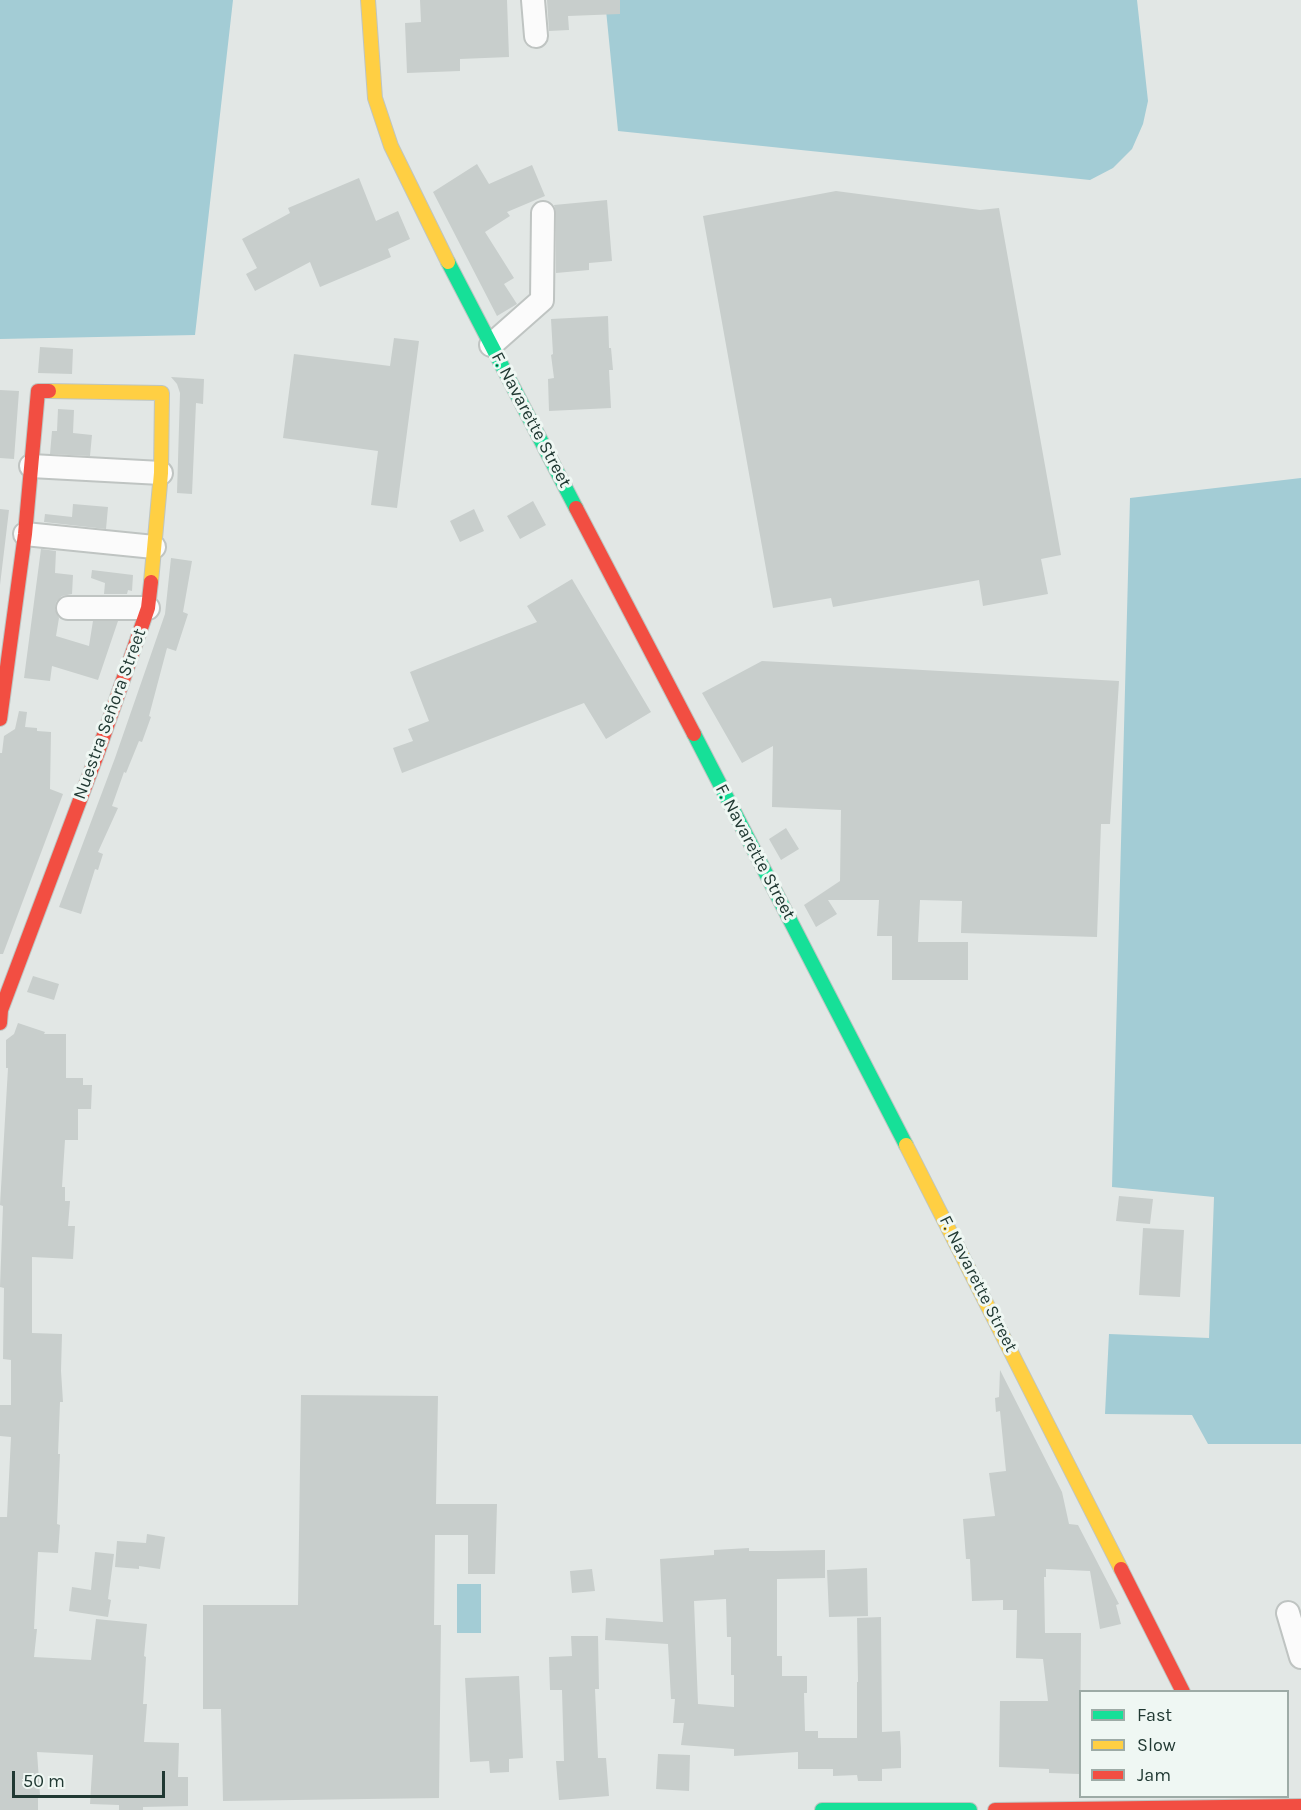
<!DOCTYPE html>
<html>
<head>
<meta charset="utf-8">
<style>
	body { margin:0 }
	#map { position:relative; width:1301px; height:1810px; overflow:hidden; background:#e2e7e5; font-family:Karla,sans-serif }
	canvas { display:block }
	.legend { position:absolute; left:1079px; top:1690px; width:210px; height:108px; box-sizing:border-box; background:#eff7f3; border:2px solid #9daba6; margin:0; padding:8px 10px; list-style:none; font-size:18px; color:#213933 }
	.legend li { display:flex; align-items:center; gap:12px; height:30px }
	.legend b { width:30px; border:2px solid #9daba6 }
	.scale { position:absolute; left:12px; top:1771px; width:153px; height:27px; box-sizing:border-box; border:3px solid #213933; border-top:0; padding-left:8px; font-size:18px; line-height:21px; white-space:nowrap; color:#213933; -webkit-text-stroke:4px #eff7f3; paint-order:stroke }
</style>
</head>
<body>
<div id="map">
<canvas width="1301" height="1810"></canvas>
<ul class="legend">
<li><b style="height:8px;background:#16e098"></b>Fast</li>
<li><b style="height:8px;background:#ffcf43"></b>Slow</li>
<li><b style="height:8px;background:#f24e42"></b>Jam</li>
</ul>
<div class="scale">50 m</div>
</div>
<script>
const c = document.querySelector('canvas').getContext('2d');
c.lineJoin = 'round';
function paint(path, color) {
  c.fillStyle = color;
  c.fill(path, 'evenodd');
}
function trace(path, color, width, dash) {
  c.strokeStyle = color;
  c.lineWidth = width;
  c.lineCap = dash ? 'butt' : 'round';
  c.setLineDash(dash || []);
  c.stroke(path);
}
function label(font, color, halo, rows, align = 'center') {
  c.font = font + ' Karla,sans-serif';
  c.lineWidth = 6;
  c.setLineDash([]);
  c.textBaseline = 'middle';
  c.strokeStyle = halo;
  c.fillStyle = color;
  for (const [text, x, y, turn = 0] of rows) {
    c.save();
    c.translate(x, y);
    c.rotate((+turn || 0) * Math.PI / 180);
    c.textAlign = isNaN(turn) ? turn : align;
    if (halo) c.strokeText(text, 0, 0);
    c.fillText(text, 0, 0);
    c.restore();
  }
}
paint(new Path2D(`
	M 0,0 L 233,0 L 195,335 L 0,339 Z
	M 605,0 L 1137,0 L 1148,101 L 1143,124 L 1132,149 L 1113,168 L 1090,180 L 618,131 Z
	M 1301,478 L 1301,1444 L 1208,1444 L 1192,1415 L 1105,1414 L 1109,1334 L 1209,1338 L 1214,1197 L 1112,1187 L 1130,498 Z
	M 457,1584 L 481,1584 L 481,1633 L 457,1633 Z`), '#a3ccd5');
paint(new Path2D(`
	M 420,0 L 507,0 L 509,57 L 460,59 L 460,71 L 407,73 L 405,23 L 421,22 Z
	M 547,0 L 620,0 L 620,14 L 568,16 L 569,30 L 549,31 Z
	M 477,164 L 489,184 L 532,165 L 545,196 L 507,212 L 510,216 L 485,232 L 514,278 L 504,284 L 517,304 L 497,316 L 433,192 Z
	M 359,178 L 376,221 L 398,211 L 410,239 L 388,249 L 391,257 L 320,287 L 310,262 L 255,291 L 246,274 L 257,268 L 242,239 L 290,213 L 288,208 Z
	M 836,191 L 980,210 L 999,208 L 1061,555 L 1041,559 L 1048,594 L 983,606 L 979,580 L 833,607 L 831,598 L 773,608 L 703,216 Z
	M 607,200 L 612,261 L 589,263 L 589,270 L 556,273 L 556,213 L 554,205 Z
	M 608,316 L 609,348 L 611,348 L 613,370 L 609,370 L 611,408 L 549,411 L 548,379 L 554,378 L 551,355 L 553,354 L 551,319 Z
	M 394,338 L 419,341 L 397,508 L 371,505 L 378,451 L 283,438 L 294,354 L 390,366 Z
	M 40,347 L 73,349 L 72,374 L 38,373 Z
	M 171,377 L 204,379 L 203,404 L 196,403 L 192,494 L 177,493 L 180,393 L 177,384 Z
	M 0,390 L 19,391 L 14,459 L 0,458 Z
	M 58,409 L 74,410 L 73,433 L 92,435 L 90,456 L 50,454 L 52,431 L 57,431 Z
	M 533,501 L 546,525 L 520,539 L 507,516 Z
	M 73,504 L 108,507 L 106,529 L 44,522 L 45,514 L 72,517 Z
	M 0,509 L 9,510 L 0,585 Z
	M 474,509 L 484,531 L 460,542 L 450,521 Z
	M 41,549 L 56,551 L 55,573 L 73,575 L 72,594 L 62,596 L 56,602 L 55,609 L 59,618 L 56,636 L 89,646 L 93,621 L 118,621 L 98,680 L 52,666 L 50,681 L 24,678 Z
	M 171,558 L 192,561 L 183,612 L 188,614 L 176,651 L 167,648 L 149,716 L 151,717 L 142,742 L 139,741 L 126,773 L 124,772 L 112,806 L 118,808 L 98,852 L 103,854 L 98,870 L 95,869 L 81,914 L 59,907 L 115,758 L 165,614 Z
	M 92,570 L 133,575 L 132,591 L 128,590 L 127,594 L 104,594 L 105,583 L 91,578 Z
	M 572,579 L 651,712 L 606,739 L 584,703 L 402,773 L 393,748 L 413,741 L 408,729 L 429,721 L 410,672 L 537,622 L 527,606 Z
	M 762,661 L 1119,681 L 1110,824 L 1101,824 L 1097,937 L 961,933 L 962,901 L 920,900 L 918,942 L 968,942 L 968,980 L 892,980 L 892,936 L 877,936 L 879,900 L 828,900 L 837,914 L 816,927 L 804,905 L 840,881 L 841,810 L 772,807 L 773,746 L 742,763 L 702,693 Z
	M 19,711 L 27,712 L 25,727 L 37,728 L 37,731 L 51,732 L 50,789 L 63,794 L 3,954 L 0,954 L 0,753 L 2,753 L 4,736 L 15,729 Z
	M 786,828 L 799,849 L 781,860 L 769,839 Z
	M 33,976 L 59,984 L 54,1000 L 27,992 Z
	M 18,1023 L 45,1032 L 44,1034 L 66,1034 L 66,1078 L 83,1078 L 83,1085 L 92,1085 L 91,1109 L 78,1109 L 78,1140 L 65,1140 L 62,1187 L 65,1187 L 65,1201 L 70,1201 L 68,1226 L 75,1226 L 73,1259 L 32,1257 L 32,1333 L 62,1334 L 61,1371 L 63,1402 L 60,1402 L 58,1454 L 60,1454 L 57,1524 L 60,1525 L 58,1553 L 38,1552 L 34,1629 L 37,1629 L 34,1657 L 91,1660 L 96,1619 L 147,1624 L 144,1656 L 146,1657 L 143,1704 L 147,1704 L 144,1742 L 179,1743 L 178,1777 L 188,1777 L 188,1806 L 143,1807 L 143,1810 L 119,1810 L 119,1805 L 90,1804 L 93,1755 L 37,1752 L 40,1795 L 38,1795 L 38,1810 L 0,1810 L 0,1517 L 7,1517 L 11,1437 L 0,1436 L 0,1405 L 11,1405 L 11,1360 L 3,1359 L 4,1288 L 0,1287 L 3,1206 L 0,1205 L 8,1068 L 6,1068 L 6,1040 L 14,1034 Z
	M 1119,1196 L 1153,1199 L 1150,1224 L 1116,1221 Z
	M 1143,1228 L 1184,1230 L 1180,1297 L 1139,1295 Z
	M 1000,1370 L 1062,1492 L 1069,1524 L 1078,1525 L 1119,1604 L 1116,1605 L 1121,1624 L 1100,1629 L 1090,1571 L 1046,1569 L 1046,1577 L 1044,1577 L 1045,1633 L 1081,1633 L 1080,1774 L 1049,1773 L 1049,1769 L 999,1767 L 1000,1701 L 1048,1701 L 1043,1659 L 1016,1658 L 1017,1610 L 1003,1610 L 1003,1600 L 972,1601 L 970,1559 L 966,1559 L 963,1519 L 995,1516 L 989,1473 L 1006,1471 L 1000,1411 L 996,1412 L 995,1398 L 999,1397 Z
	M 301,1395 L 438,1396 L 436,1504 L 497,1504 L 495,1574 L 468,1574 L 468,1535 L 435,1535 L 434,1625 L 441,1625 L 439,1798 L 223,1801 L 221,1709 L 203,1709 L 203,1605 L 298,1605 Z
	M 147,1534 L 165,1537 L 160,1569 L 139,1566 L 139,1569 L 115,1567 L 117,1541 L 146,1543 Z
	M 749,1548 L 749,1551 L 776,1551 L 825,1550 L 825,1578 L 777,1579 L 777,1656 L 782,1656 L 782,1676 L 807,1676 L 807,1693 L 804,1693 L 805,1731 L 818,1731 L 818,1738 L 857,1738 L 857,1682 L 858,1682 L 857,1618 L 881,1617 L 882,1732 L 900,1731 L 901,1748 L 901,1768 L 882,1769 L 882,1781 L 858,1781 L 857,1775 L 833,1776 L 833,1769 L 798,1769 L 798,1752 L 734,1756 L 734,1749 L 681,1745 L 684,1723 L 673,1723 L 675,1699 L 671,1699 L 668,1644 L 605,1640 L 606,1618 L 663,1622 L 660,1559 L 714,1555 L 714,1550 ZM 726,1599 L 727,1637 L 731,1637 L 731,1675 L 734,1675 L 734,1707 L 698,1704 L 694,1601 Z
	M 95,1552 L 114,1554 L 108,1599 L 111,1600 L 108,1617 L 69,1611 L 72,1587 L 91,1590 Z
	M 867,1568 L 868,1616 L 829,1617 L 827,1570 Z
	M 592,1569 L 595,1591 L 572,1593 L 570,1571 Z
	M 571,1636 L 598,1636 L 599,1689 L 595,1689 L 598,1758 L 606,1758 L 609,1796 L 559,1800 L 556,1761 L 564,1761 L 562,1690 L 550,1690 L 549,1657 L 572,1656 Z
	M 519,1676 L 523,1758 L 509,1759 L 509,1772 L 490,1773 L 489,1761 L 470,1762 L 465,1678 Z
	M 658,1754 L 690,1755 L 689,1791 L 656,1789 Z`), '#c8cecc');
const street = new Path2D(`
	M 533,0 L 536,36
	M 491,345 L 542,300 L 543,213
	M 31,466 L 161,473
	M 25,534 L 154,547
	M 68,608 L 148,608
	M 1288,1613 L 1301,1657`);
const fast = new Path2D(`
	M 448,262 L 576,508
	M 694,734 L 906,1145
	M 822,1810 L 970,1810`);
const slow = new Path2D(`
	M 368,0 L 375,98 L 391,146 L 448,262
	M 49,391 L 162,393 L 161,473 L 151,582
	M 906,1145 L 1121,1569`);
const jam = new Path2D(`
	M 576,508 L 694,734
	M 0,719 L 25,534 L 38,391 L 49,391
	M 0,1023 L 1,1010 L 98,752 L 148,608 L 151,582
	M 1121,1569 L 1183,1692
	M 995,1810 L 1301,1806`);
trace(street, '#bfc4c2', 26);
trace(fast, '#bec5c2', 16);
trace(slow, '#bec5c2', 16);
trace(jam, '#bec5c2', 16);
trace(street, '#fbfbfb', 22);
trace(fast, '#16e098', 14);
trace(slow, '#ffcf43', 14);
trace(jam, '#f24e42', 14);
label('18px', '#213933', '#eff7f3', [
	["F. Navarette Street",531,420,62],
	["Nuestra Señora Street",110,714,-70],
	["F. Navarette Street",755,852,62],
	["F. Navarette Street",978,1284,63]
]);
</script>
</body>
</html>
